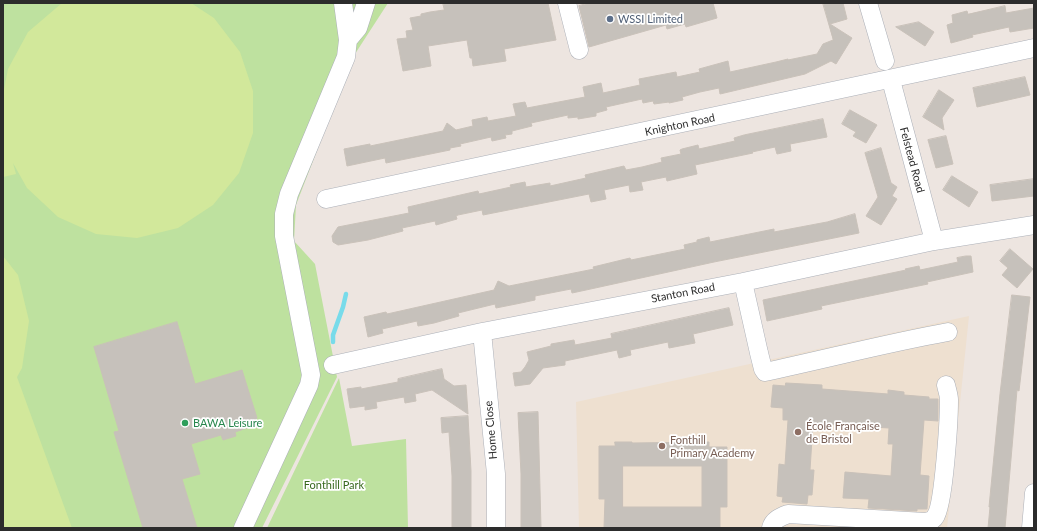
<!DOCTYPE html>
<html>
<head>
<meta charset="utf-8">
<style>
	body { margin:0 }
	#map { position:relative; width:1037px; height:531px; overflow:hidden; background:#ede5e0; font-family:Lato,sans-serif }
	canvas { display:block }
	.frame { position:absolute; inset:0; border:4px solid #2c2c2c; pointer-events:none }
</style>
</head>
<body>
<div id="map">
<canvas width="1037" height="531"></canvas>
<div class="frame"></div>
</div>
<script>
const c = document.querySelector('canvas').getContext('2d');
c.lineJoin = 'round';
function paint(path, color) {
  c.fillStyle = color;
  c.fill(path, 'evenodd');
}
function trace(path, color, width, dash) {
  c.strokeStyle = color;
  c.lineWidth = width;
  c.lineCap = dash ? 'butt' : 'round';
  c.setLineDash(dash || []);
  c.stroke(path);
}
function label(font, color, halo, rows, align = 'center') {
  c.font = font + ' Lato,sans-serif';
  c.lineWidth = 3.5;
  c.setLineDash([]);
  c.textBaseline = 'middle';
  c.strokeStyle = halo;
  c.fillStyle = color;
  for (const [text, x, y, turn = 0] of rows) {
    c.save();
    c.translate(x, y);
    c.rotate((+turn || 0) * Math.PI / 180);
    c.textAlign = isNaN(turn) ? turn : align;
    if (halo) c.strokeText(text, 0, 0);
    c.fillText(text, 0, 0);
    c.restore();
  }
}
paint(new Path2D(`
	M 969,316 L 947,528 L 579,528 L 576,402 Z`), '#eee0d0');
paint(new Path2D(`
	M 3,3 L 388,3 L 353,57 L 296,205 L 294,241 L 315,264 L 337,377 L 262,528 L 3,528 Z
	M 339,378 L 352,446 L 406,439 L 408,528 L 267,528 Z`), '#bee19f');
paint(new Path2D(`
	M 62,3 L 191,3 L 214,18 L 240,52 L 253,91 L 253,133 L 239,173 L 213,205 L 178,228 L 137,238 L 96,234 L 58,217 L 27,188 L 13,163 L 16,174 L 3,177 L 3,95 L 8,69 L 28,32 Z
	M 3,256 L 18,275 L 29,321 L 22,368 L 17,377 L 72,528 L 3,528 Z`), '#d2e89b');
trace(new Path2D(`
	M 333,342 L 333,335 L 343,307 L 346,294`), '#78dbea', 4.5);
const building = new Path2D(`
	M 443,3 L 548,3 L 556,40 L 504,49 L 506,61 L 473,66 L 472,58 L 470,58 L 467,40 L 428,46 L 431,66 L 403,71 L 397,39 L 407,38 L 406,31 L 413,30 L 410,18 L 421,16 L 421,14 L 430,12 L 444,10 Z
	M 589,3 L 713,3 L 717,18 L 686,27 L 685,24 L 667,29 L 666,25 L 589,47 L 579,6 Z
	M 823,3 L 843,3 L 847,19 L 830,24 L 852,38 L 836,64 L 831,61 L 805,74 L 720,94 L 719,88 L 700,92 L 682,97 L 683,100 L 669,103 L 669,102 L 654,104 L 653,101 L 643,103 L 642,99 L 606,107 L 607,110 L 596,113 L 596,116 L 578,119 L 578,117 L 568,118 L 568,115 L 531,123 L 532,126 L 512,131 L 512,134 L 505,135 L 506,138 L 492,141 L 491,137 L 460,144 L 461,146 L 450,148 L 450,150 L 386,163 L 385,158 L 347,166 L 344,149 L 370,144 L 370,146 L 443,131 L 447,123 L 456,130 L 473,126 L 472,120 L 487,117 L 488,121 L 516,116 L 513,104 L 525,102 L 527,108 L 585,97 L 583,87 L 601,83 L 603,93 L 640,85 L 639,79 L 676,72 L 677,77 L 700,72 L 699,69 L 728,61 L 730,72 L 776,62 L 788,59 L 788,60 L 817,54 L 823,44 L 833,40 Z
	M 1005,6 L 1006,13 L 1034,8 L 1034,28 L 1010,32 L 1009,27 L 972,35 L 973,37 L 951,43 L 947,25 L 953,23 L 952,15 L 967,11 L 968,14 Z
	M 919,22 L 934,32 L 925,46 L 896,27 Z
	M 1025,77 L 1030,95 L 977,107 L 973,88 Z
	M 939,90 L 954,100 L 942,118 L 944,130 L 923,117 Z
	M 850,110 L 877,125 L 866,143 L 853,136 L 856,132 L 842,124 Z
	M 823,119 L 827,137 L 790,144 L 791,151 L 777,154 L 775,147 L 752,152 L 753,153 L 695,165 L 697,174 L 667,181 L 666,177 L 641,182 L 643,190 L 630,192 L 629,185 L 604,190 L 606,199 L 591,202 L 589,194 L 483,215 L 482,210 L 458,215 L 456,216 L 457,219 L 436,225 L 435,221 L 402,228 L 403,231 L 368,240 L 338,245 L 333,242 L 332,236 L 338,227 L 409,213 L 408,207 L 478,191 L 479,194 L 511,187 L 510,185 L 525,182 L 526,187 L 550,183 L 550,186 L 586,178 L 585,175 L 624,166 L 626,170 L 642,167 L 662,162 L 661,158 L 681,154 L 680,150 L 682,149 L 698,145 L 699,149 L 735,141 L 734,138 L 744,135 Z
	M 946,136 L 953,164 L 936,168 L 928,140 Z
	M 881,148 L 891,183 L 897,187 L 892,196 L 897,199 L 881,225 L 866,216 L 878,197 L 865,153 Z
	M 952,176 L 978,192 L 969,207 L 943,190 Z
	M 1034,179 L 1034,196 L 992,201 L 990,185 Z
	M 855,214 L 859,233 L 714,262 L 586,290 L 572,293 L 571,289 L 535,296 L 535,300 L 521,303 L 496,308 L 495,304 L 458,313 L 459,316 L 434,323 L 418,326 L 417,321 L 382,329 L 383,333 L 368,337 L 364,317 L 386,312 L 387,314 L 494,290 L 498,281 L 509,286 L 594,269 L 593,267 L 630,258 L 631,260 L 685,249 L 684,245 L 697,242 L 697,240 L 709,237 L 710,242 L 774,229 L 774,232 L 827,222 Z
	M 1010,249 L 1033,269 L 1017,288 L 1002,275 L 1008,268 L 1000,261 Z
	M 966,256 L 971,256 L 973,272 L 927,282 L 928,284 L 821,306 L 822,309 L 767,321 L 763,300 L 906,270 L 905,269 L 919,266 L 920,270 L 958,262 L 957,258 Z
	M 1012,295 L 1030,297 L 1019,391 L 1017,390 L 1005,528 L 988,528 L 990,507 L 989,507 L 1000,394 Z
	M 729,308 L 733,325 L 693,334 L 695,343 L 669,348 L 668,342 L 630,350 L 631,355 L 619,358 L 617,350 L 565,361 L 565,365 L 543,368 L 530,384 L 515,386 L 513,373 L 521,372 L 525,367 L 529,360 L 527,352 L 551,346 L 551,344 L 574,340 L 575,345 L 612,338 L 611,334 Z
	M 177,322 L 195,384 L 242,370 L 257,418 L 250,427 L 235,432 L 236,436 L 223,440 L 221,435 L 191,444 L 200,474 L 182,479 L 197,528 L 143,528 L 114,432 L 119,431 L 94,347 Z
	M 442,369 L 444,379 L 454,386 L 466,385 L 468,414 L 432,390 L 415,394 L 416,401 L 405,403 L 404,397 L 376,402 L 377,408 L 365,410 L 365,406 L 350,408 L 347,389 L 361,387 L 361,389 L 398,382 L 398,379 Z
	M 786,383 L 822,385 L 822,389 L 888,394 L 888,390 L 904,392 L 904,395 L 929,397 L 929,399 L 938,399 L 938,421 L 924,420 L 920,475 L 929,476 L 927,509 L 917,509 L 917,511 L 868,508 L 869,499 L 843,498 L 845,472 L 891,476 L 893,444 L 888,444 L 889,428 L 813,423 L 810,470 L 814,470 L 812,495 L 808,495 L 807,504 L 782,502 L 783,497 L 777,496 L 779,464 L 785,465 L 788,420 L 783,420 L 783,408 L 771,407 L 773,385 L 785,386 Z
	M 538,412 L 541,528 L 521,528 L 521,474 L 518,413 Z
	M 468,416 L 471,471 L 471,528 L 452,528 L 452,476 L 449,432 L 442,433 L 441,418 Z
	M 615,442 L 632,442 L 632,443 L 709,442 L 709,447 L 727,447 L 727,507 L 720,507 L 720,528 L 604,528 L 605,499 L 599,499 L 599,446 L 615,446 ZM 623,466 L 702,466 L 702,507 L 623,507 Z`);
paint(building, '#c6c1bb');
trace(building, '#c9c1b9', 1);
const minor = new Path2D(`
	M 567,3 L 579,50
	M 868,3 L 885,61
	M 348,40 L 358,28 L 366,3
	M 891,80 L 934,241
	M 326,199 L 1034,48
	M 743,282 L 759,353 L 763,369 L 765,372 C 826,359 887,343 948,332
	M 482,332 L 496,474 L 496,528
	M 333,365 L 482,332 L 743,282 L 934,241 L 1034,225
	M 243,528 L 309,385 L 311,375 L 284,236 L 284,214 L 289,194 L 346,57 L 348,40 L 343,3
	M 771,528 C 773,520 780,517 788,514 L 925,522 C 929,521 933,521 935,517 C 944,506 949,418 949,400 C 949,395 947,390 946,385
	M 1031,528 L 1034,493`);
trace(minor, '#acb0b8', 19);
trace(minor, '#fff', 18);
for (const [x, y, r, color] of [
	[610,19,4,"#5c6f8a"],
	[185,423,4,"#2e9e5b"],
	[798,432,4,"#8d6e63"],
	[662,446,4,"#8d6e63"]
]) {
  const dot = new Path2D();
  dot.arc(x, y, r, 0, 2 * Math.PI);
  c.fillStyle = color;
  c.fill(dot);
  trace(dot, '#fff', 1.5);
}
label('11px', '#4e5e75', '#fff', [
	["WSSI Limited",618,19]
], 'left');
label('11px', '#2c2c2c', '#fff', [
	["Knighton Road",680,125,-12],
	["Felstead Road",912,160,75],
	["Stanton Road",683,293,-11],
	["Home Close",491,430,-95]
]);
label('11px', '#27864d', '#fff', [
	["BAWA Leisure",193,423]
], 'left');
label('11px', '#785e54', '#fff', [
	["École Française",806,426],
	["de Bristol",806,439],
	["Fonthill",670,440],
	["Primary Academy",670,453]
], 'left');
label('11px', '#37681e', '#fff', [
	["Fonthill Park",334,485]
]);
</script>
</body>
</html>
